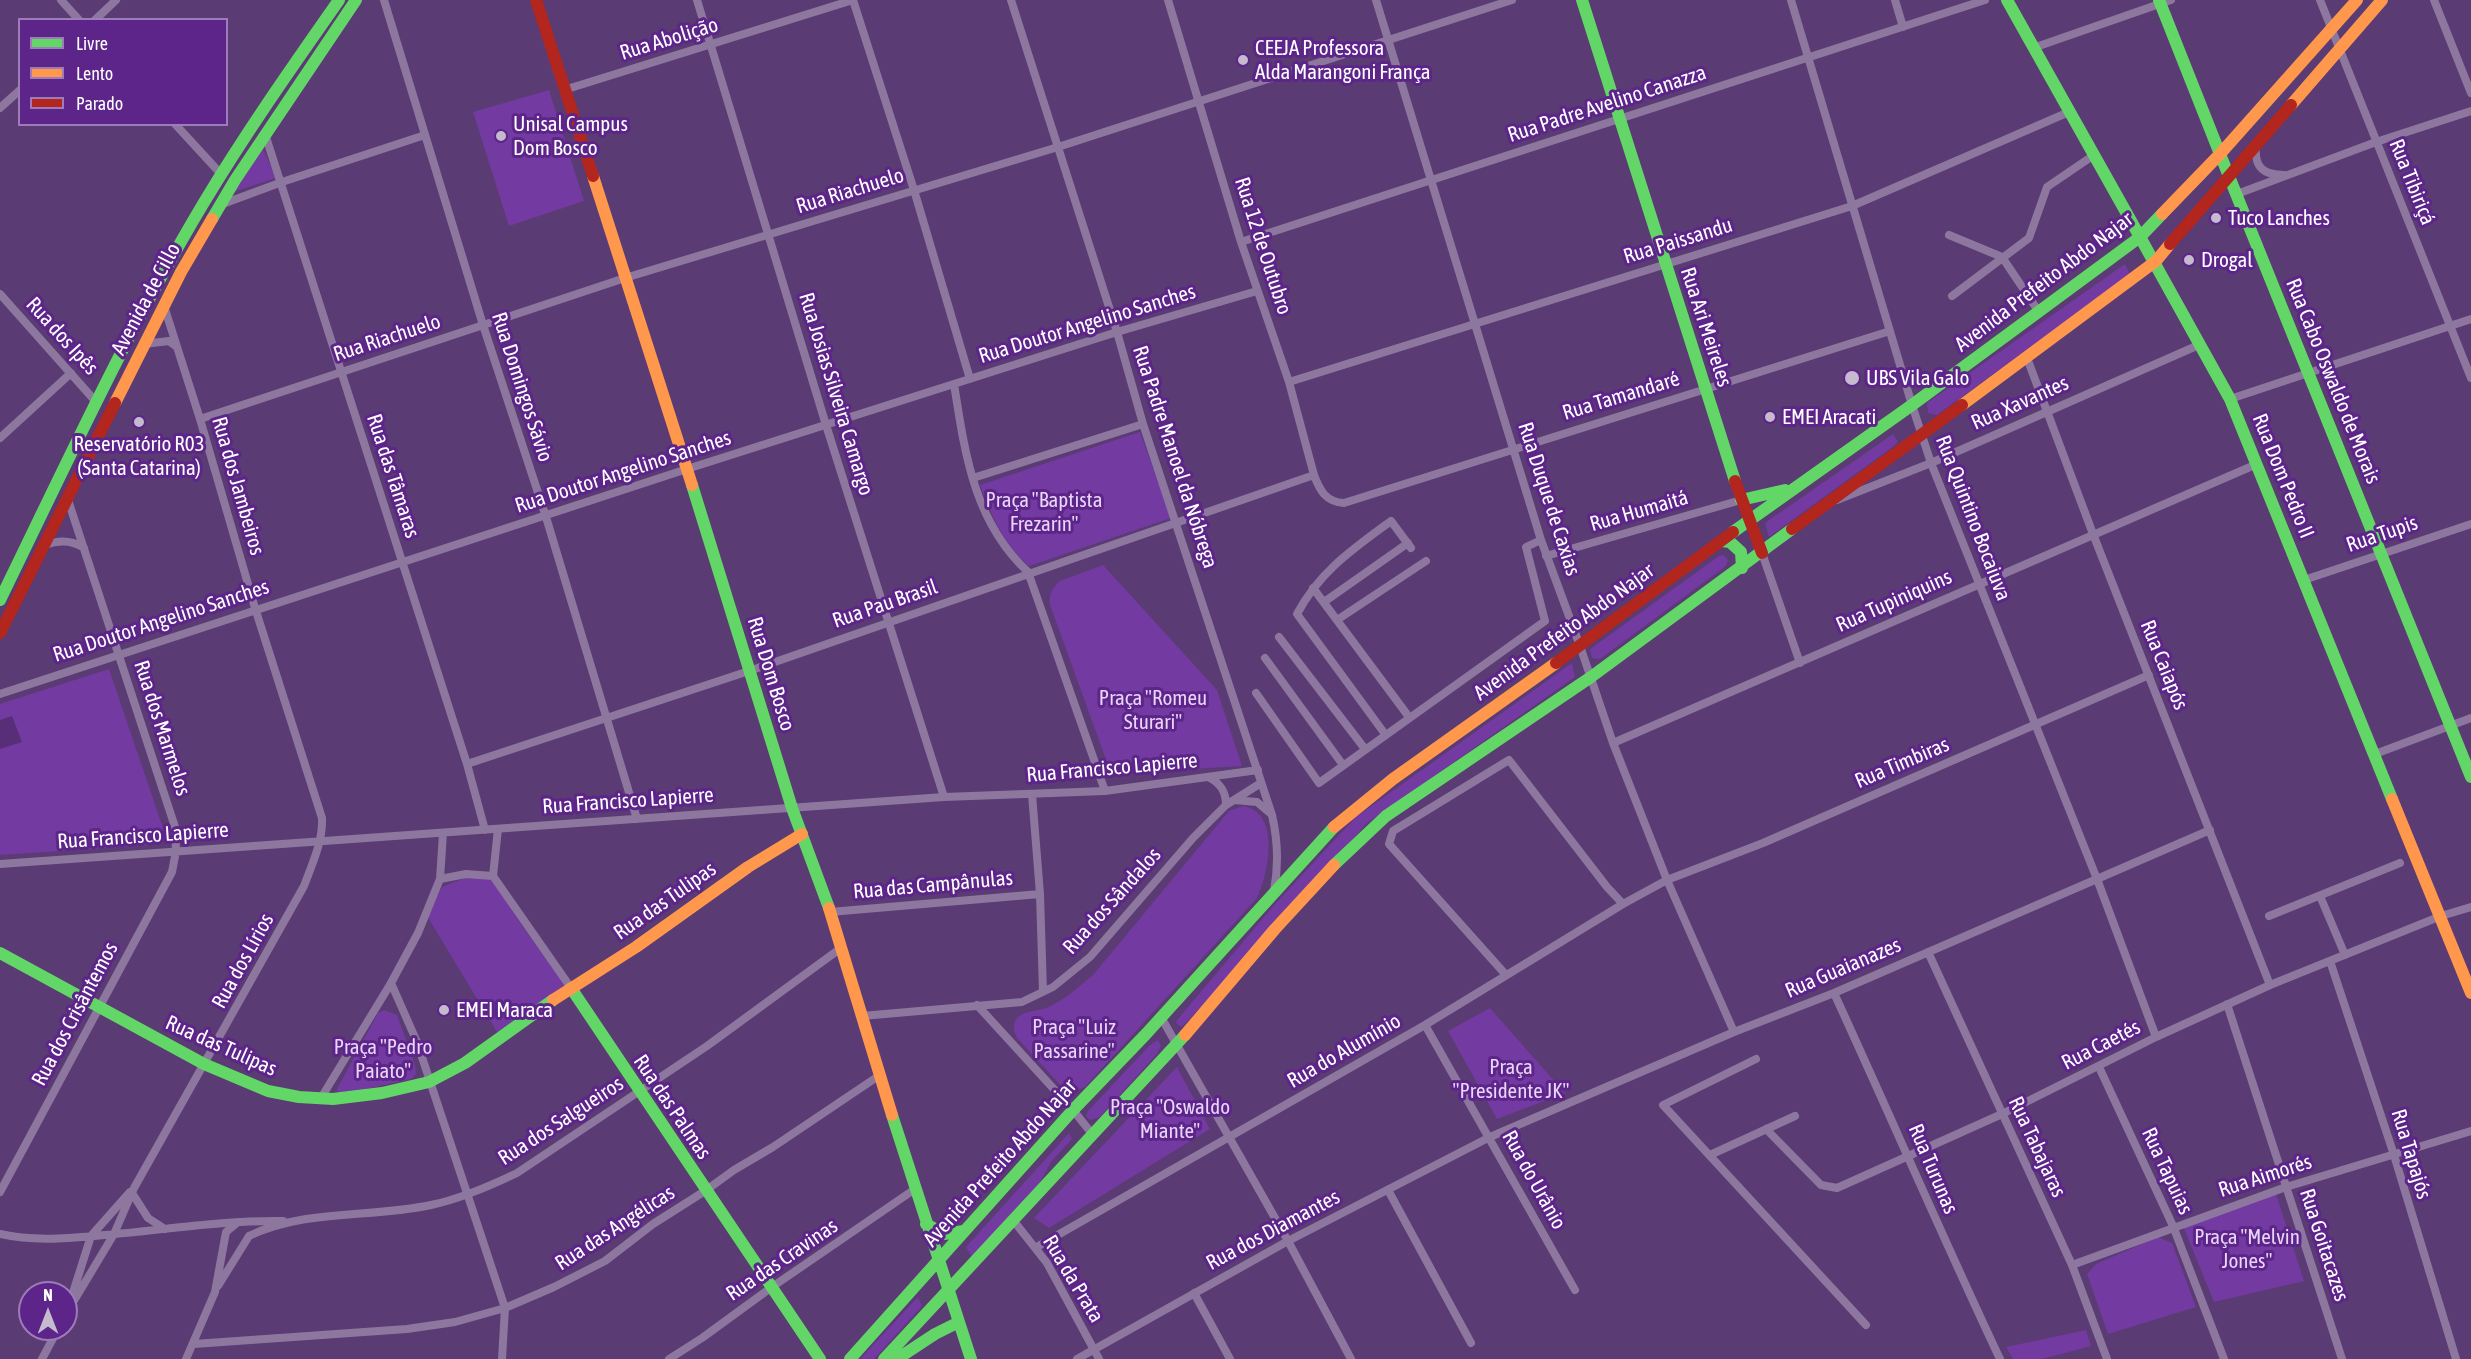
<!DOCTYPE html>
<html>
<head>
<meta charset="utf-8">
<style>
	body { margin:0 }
	#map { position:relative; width:2471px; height:1359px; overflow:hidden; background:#5a3b73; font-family:"Asap Condensed",sans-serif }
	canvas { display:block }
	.legend { position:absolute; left:18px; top:18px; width:210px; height:108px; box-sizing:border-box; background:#5d248a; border:2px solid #9e7cb9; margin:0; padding:8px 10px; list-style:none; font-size:18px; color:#fff }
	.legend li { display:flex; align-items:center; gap:12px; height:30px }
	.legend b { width:30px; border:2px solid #9e7cb9 }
	.north { position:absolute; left:18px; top:1281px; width:60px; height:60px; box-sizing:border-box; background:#5d248a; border:2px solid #9e7cb9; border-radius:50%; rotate:0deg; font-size:16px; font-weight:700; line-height:24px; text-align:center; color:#fff }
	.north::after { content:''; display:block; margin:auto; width:21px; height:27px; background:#c5bace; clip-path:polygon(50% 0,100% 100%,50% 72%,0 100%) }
</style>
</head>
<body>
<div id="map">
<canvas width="2471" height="1359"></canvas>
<ul class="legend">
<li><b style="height:8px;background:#63d668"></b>Livre</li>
<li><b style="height:8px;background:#ff974d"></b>Lento</li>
<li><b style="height:8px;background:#b3261e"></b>Parado</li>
</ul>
<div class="north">N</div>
</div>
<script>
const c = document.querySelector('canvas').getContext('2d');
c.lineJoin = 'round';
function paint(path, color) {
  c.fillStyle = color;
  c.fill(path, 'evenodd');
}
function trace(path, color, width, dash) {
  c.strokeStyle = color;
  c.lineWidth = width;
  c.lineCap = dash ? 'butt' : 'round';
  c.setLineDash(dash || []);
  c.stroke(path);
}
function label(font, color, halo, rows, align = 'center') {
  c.font = font + ' "Asap Condensed",sans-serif';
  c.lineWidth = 6;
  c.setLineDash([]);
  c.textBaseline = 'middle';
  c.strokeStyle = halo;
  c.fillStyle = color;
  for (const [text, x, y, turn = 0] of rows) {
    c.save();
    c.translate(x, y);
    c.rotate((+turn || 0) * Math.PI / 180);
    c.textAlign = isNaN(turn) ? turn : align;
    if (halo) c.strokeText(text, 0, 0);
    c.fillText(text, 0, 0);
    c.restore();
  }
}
paint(new Path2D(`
	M 549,90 L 584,201 L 509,226 L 473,112 Z
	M 262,147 L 276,178 L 233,192 Z
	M 2125,264 L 2130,274 L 1937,415 L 1928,413 L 1927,403 Z
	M 1140,432 L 1171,518 L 1029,566 C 1002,542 993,518 980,485 Z
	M 1893,434 L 1898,442 L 1894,446 L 1769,537 L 1765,523 Z
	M 1723,555 L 1728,560 L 1726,566 L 1600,659 L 1592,658 L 1590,650 L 1593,647 L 1719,556 Z
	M 1103,565 L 1217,690 L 1242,766 L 1122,773 L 1116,772 L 1108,765 L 1050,605 C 1049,594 1052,588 1060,581 Z
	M 1572,663 L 1575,677 L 1367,823 L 1185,1024 L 1181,1027 L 1176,1023 L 1177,1020 L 1276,903 L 1356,817 Z
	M 109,669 L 163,828 L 153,845 L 0,855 L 0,704 Z
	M 1243,806 C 1281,812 1269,873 1257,898 L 1085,1087 L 1074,1091 L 1063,1088 L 1018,1039 C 1013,1032 1012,1023 1018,1017 C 1025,1011 1037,1011 1046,1008 C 1064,1001 1078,987 1093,975 L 1229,811 Z
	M 493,876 C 513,918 541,952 571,988 L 499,1035 L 427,916 L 442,887 L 465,878 Z
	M 1490,1008 L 1565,1093 L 1497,1119 L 1448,1031 Z
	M 384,1010 L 397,1015 L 415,1065 L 416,1074 L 411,1079 L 339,1095 L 337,1089 L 378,1013 Z
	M 1158,1040 L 1161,1046 L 1157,1054 L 1100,1117 L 1090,1120 L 1086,1116 L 1088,1111 L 1150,1045 Z
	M 1177,1067 L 1210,1129 L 1049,1228 L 1034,1218 Z
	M 1069,1133 L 1072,1139 L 1051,1162 L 1039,1184 L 972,1257 L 966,1247 Z
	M 2275,1191 L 2304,1281 L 2214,1302 L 2183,1226 Z
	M 2158,1237 L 2172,1243 L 2196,1307 L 2108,1334 L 2087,1274 L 2096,1264 Z
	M 918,1297 L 922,1306 L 874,1359 L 860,1359 Z
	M 2086,1330 L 2091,1346 L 2042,1359 L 2013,1359 L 2006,1347 Z`), '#733ba1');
paint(new Path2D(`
	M 12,716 L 22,742 L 0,749 L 0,720 Z`), '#592e78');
trace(new Path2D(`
	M 61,0 L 79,20
	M 384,0 L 483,325 L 546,517 L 637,819
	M 697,0 L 826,425 L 944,797
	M 853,0 L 914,190 L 970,379
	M 1011,0 L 1117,332 L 1143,424 L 1272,815 C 1278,841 1279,864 1274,891
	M 1168,0 L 1241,242 L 1289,382 L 1314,475 C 1320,491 1326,502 1344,503 L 1890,331
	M 1376,0 L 1541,540 L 1580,646 L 1613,743 L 1667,880 L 1734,1032
	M 1791,0 L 1912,405 L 1931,463 L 2097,879 L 2156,1037
	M 1895,0 L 1903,27
	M 2320,0 L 2471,378
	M 2434,0 L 2471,93
	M 95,20 L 116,0
	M 2033,48 L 2171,0
	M 564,90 L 853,0
	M 0,108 L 20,90
	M 175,124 L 221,174
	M 265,134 L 467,764 L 485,830
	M 2256,146 C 2254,167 2263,175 2284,175
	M 2237,194 L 2376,142 L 2471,111
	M 220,205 L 282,182 L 425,135
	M 1949,235 L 2002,257 L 2039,312
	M 1241,242 L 1985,0
	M 0,294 L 97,403
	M 1952,296 L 2029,238 L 2047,187 L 2094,155
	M 144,344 L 169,341 L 177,347
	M 2027,358 L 2093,534 L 2270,985
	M 1289,382 L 1852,206 L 2069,112
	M 954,384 C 965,454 974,522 1028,572 L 1105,791
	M 2230,399 L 2471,319
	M 200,419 L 625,278 L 1058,147 L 1512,0
	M 0,438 L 71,373
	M 973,478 L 1143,424
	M 1837,500 L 1931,463 L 2201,344
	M 45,545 C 58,540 72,540 84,548
	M 1762,553 L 1800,663
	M 1546,556 L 1741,500
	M 2304,580 L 2471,524
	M 1313,588 L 1409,717
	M 1324,602 L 1408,543
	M 1337,620 L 1426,561
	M 1279,637 L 1365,749
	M 1265,658 L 1343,765
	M 1256,693 L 1319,783 L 1545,621 L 1526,547 L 1541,540
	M 0,694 L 687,469 L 1117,332 L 1257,291
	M 1385,734 L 1297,614 C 1320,571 1353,549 1391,521 L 1411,548
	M 1613,743 L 2257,464
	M 2375,754 L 2471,718
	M 467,764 L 749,671 L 1314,475
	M 1210,778 C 1221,784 1226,792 1226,805
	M 1032,794 L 1040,894 L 1043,992
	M 1234,800 L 1257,802 L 1270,813
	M 498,829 L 493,876 L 571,988
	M 0,864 L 944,797 L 1105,791 L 1258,770
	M 440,879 L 466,874 L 493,876
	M 2320,896 L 2345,955
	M 830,912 L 1040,894
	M 2269,916 L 2400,863
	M 1928,952 L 2072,1265 L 2107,1359
	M 2330,961 L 2394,1155 L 2456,1359
	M 1506,975 L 1389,844 L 1393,831 L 1509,760 L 1607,887 L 1623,904
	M 391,983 L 417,1042 L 505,1308 L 502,1359
	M 1834,993 C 1890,1115 1943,1238 2000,1359
	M 2227,1004 L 2342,1359
	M 977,1005 L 1073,1110 L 1093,1135
	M 862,1016 L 1022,1002 L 1053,987 L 1090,957 L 1193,838 L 1226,805 L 1261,783
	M 1161,1017 L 1288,1241 L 1351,1359
	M 1425,1025 L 1575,1290
	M 1756,1059 L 1663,1105 L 1866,1325
	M 2099,1067 L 2173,1226 L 2224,1359
	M 321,1098 L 391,983 L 418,933 L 440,879 L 443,833
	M 1766,1129 L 1821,1185 L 1837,1188 L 2002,1114 L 2156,1037 L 2270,985 L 2441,916 L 2471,907
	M 1710,1155 L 1795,1116
	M 1388,1190 L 1471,1343
	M 0,1192 L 172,872 L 176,851 L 175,827 L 68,500
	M 132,1193 L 148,1218 L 165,1229
	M 1013,1220 L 1047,1263 L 1099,1359
	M 0,1234 C 35,1242 70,1238 105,1235 C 164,1230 224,1220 283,1221
	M 249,1236 C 304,1209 371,1218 431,1205 C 460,1199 490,1186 517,1173 L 707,1046 L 841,948
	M 1035,1248 L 1425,1025 L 1623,904 L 1667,880 L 1763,843 L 2149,675
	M 2072,1265 L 2286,1187 L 2471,1131
	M 218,1286 L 249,1236
	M 1194,1293 L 1230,1359
	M 70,1302 L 91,1236 L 130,1192
	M 66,1314 L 114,1234 L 134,1188 L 304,886 C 312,864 323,842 322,818 L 255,608 L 200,419 L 164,306
	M 194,1344 L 407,1329 L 455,1322 L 505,1308 L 554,1287 L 605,1261 L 653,1224 L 705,1191 L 734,1170 L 773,1147 L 880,1075
	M 42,1359 L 58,1329
	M 186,1359 L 215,1292 L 226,1232 L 237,1223
	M 669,1359 L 702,1338 L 772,1287 L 915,1189
	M 1077,1359 L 1288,1241 L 1490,1137 L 1734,1032 L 1834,993 L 2210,830`), '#8d779f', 8);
trace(new Path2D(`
	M 1582,0 L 1735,481
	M 2007,0 L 2140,237
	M 2159,0 L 2220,154
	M 2220,154 L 2471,777
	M 212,219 L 235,180 L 356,0
	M 2140,237 L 2230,399 L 2392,799
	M 692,485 L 792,808 L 829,908
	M 1741,500 L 1785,490
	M 1733,532 L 1912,405 L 2140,237 L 2162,214
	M 1722,541 L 1730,542 L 1741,552 L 1742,568
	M 0,600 C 65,467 127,331 203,204 C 245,134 292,67 339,0
	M 1334,865 L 1386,816 L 1591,677 L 1792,529
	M 0,953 L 204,1064 L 268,1091 L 299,1097 L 333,1099 L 382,1093 L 429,1082 L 465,1063 L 553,1000
	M 571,988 L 820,1359
	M 892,1115 L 971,1359
	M 926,1224 L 944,1234 L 964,1231
	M 850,1359 L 1073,1110 L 1146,1034 L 1334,827
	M 884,1359 L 1185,1035
	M 897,1359 L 935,1334 L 959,1322`), '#63d668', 12);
trace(new Path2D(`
	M 2291,105 L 2382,0
	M 593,176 L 692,485
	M 2162,214 L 2220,154 L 2357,0
	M 115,403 L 181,272 L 212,219
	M 1962,405 L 2156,261 L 2170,244
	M 2392,799 L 2471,993
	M 1334,827 L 1393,779 L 1556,663
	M 829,908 L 892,1115
	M 553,1000 L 636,947 L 748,867 L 802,834
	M 1185,1035 L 1275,929 L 1334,865`), '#ff974d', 12);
trace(new Path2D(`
	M 536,0 L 593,176
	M 2170,244 L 2291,105
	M 1735,481 L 1762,553
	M 1792,529 L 1962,405
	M 0,633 L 115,403
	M 1556,663 L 1733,532`), '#b3261e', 12);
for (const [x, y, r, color] of [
	[1243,60,6,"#c5bace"],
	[501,136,6,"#c5bace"],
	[2216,218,6,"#c5bace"],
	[2189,260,6,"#c5bace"],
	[1852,378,8,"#c5bace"],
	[1770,417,6,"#c5bace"],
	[139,422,6,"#c5bace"],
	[444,1010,6,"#c5bace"]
]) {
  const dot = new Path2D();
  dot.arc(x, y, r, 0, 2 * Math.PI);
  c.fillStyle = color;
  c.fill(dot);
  trace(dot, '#5d248a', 2);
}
label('21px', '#fff', '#5d248a', [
	["Rua Abolição",669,39,-17],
	["Rua Padre Avelino Canazza",1607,104,-18],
	["Rua Tibiriçá",2412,182,68],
	["Rua Riachuelo",850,191,-17],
	["Rua Paissandu",1678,241,-17],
	["Rua 12 de Outubro",1263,246,72],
	["Avenida Prefeito Abdo Najar",2044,282,-37],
	["Avenida de Cillo",146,299,-62],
	["Rua Doutor Angelino Sanches",1087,324,-17],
	["Rua Ari Meireles",1706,327,72],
	["Rua dos Ipês",62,336,48],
	["Rua Riachuelo",387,338,-18],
	["Rua Cabo Oswaldo de Morais",2333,381,68],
	["Rua Domingos Sávio",522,387,72],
	["Rua Josias Silveira Camargo",836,394,73],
	["Rua Tamandaré",1621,396,-17],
	["Rua Xavantes",2020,403,-24],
	["Rua Padre Manoel da Nóbrega",1175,457,72],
	["Rua Doutor Angelino Sanches",623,472,-18],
	["Rua das Tâmaras",393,476,72],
	["Rua Dom Pedro II",2283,476,68],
	["Rua dos Jambeiros",238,486,74],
	["Rua Duque de Caxias",1549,499,72],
	["Rua Humaitá",1639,511,-16],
	["Rua Quintino Bocaiuva",1973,518,69],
	["Rua Tupis",2382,534,-19],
	["Rua Tupiniquins",1894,601,-24],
	["Rua Pau Brasil",885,604,-19],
	["Rua Doutor Angelino Sanches",161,621,-18],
	["Avenida Prefeito Abdo Najar",1564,632,-36],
	["Rua Caiapós",2164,665,68],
	["Rua Dom Bosco",771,674,73],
	["Rua dos Marmelos",162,728,72],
	["Rua Timbiras",1902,763,-23],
	["Rua Francisco Lapierre",1112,768,-5],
	["Rua Francisco Lapierre",628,801,-4],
	["Rua Francisco Lapierre",143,836,-4],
	["Rua das Campânulas",933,885,-5],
	["Rua das Tulipas",665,901,-35],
	["Rua dos Sândalos",1112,901,-48],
	["Rua dos Lírios",243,961,-61],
	["Rua Guaianazes",1843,968,-23],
	["Rua dos Crisântemos",75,1014,-62],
	["Rua Caetés",2101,1045,-27],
	["Rua das Tulipas",221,1046,24],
	["Rua do Alumínio",1344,1051,-30],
	["Rua das Palmas",672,1107,56],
	["Rua dos Salgueiros",561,1121,-33],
	["Rua Tabajaras",2037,1147,65],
	["Rua Tapajós",2411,1154,73],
	["Avenida Prefeito Abdo Najar",1000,1163,-48],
	["Rua Turunas",1933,1169,67],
	["Rua Tapuias",2167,1171,65],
	["Rua Aimorés",2265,1176,-18],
	["Rua do Urânio",1534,1180,61],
	["Rua das Angélicas",615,1228,-33],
	["Rua dos Diamantes",1273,1230,-28],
	["Rua Goitacazes",2324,1245,72],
	["Rua das Cravinas",782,1260,-34],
	["Rua da Prata",1073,1279,59]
]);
label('21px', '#fff', '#5d248a', [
	["CEEJA Professora",1255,48],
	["Alda Marangoni França",1255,72],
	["Unisal Campus",513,124],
	["Dom Bosco",513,148],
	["Tuco Lanches",2228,218],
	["Drogal",2201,260],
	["UBS Vila Galo",1866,378],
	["EMEI Aracati",1782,417],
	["Reservatório R03",139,444,"center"],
	["(Santa Catarina)",139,468,"center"],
	["EMEI Maraca",456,1010]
], 'left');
label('21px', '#e8d5f7', '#5d248a', [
	["Praça \"Baptista",1044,500],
	["Frezarin\"",1044,524],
	["Praça \"Romeu",1153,698],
	["Sturari\"",1153,722],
	["Praça \"Luiz",1074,1027],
	["Passarine\"",1074,1051],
	["Praça \"Pedro",383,1047],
	["Paiato\"",383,1071],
	["Praça",1511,1067],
	["\"Presidente JK\"",1511,1091],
	["Praça \"Oswaldo",1170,1107],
	["Miante\"",1170,1131],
	["Praça \"Melvin",2247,1237],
	["Jones\"",2247,1261]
]);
</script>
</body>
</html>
